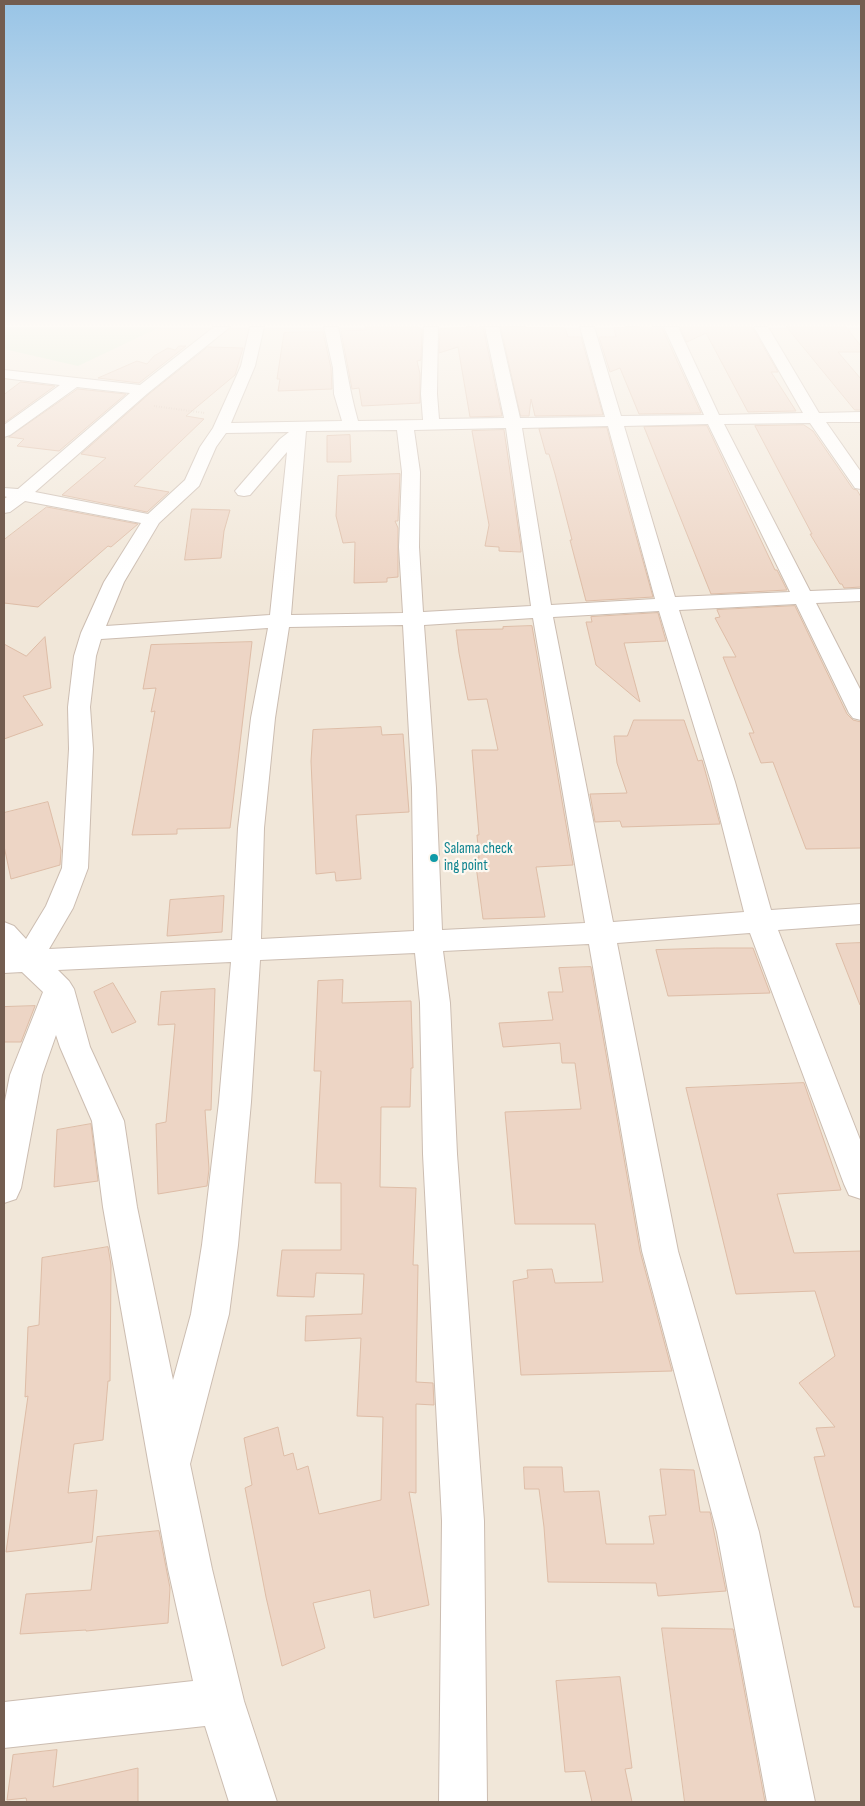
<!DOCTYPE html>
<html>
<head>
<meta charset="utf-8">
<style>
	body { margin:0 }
	#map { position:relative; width:865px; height:1806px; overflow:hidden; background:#faf4ea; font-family:"Sofia Sans Condensed",sans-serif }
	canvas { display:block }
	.frame { position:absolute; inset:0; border:5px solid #735d50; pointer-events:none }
</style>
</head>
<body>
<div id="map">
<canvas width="865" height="1806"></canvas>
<div class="frame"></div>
</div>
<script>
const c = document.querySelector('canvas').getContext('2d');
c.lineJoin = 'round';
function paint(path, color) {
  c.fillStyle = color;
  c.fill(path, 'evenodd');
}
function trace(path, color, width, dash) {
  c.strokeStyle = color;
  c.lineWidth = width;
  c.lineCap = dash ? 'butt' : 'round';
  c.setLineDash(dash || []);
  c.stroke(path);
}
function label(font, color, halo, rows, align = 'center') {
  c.font = font + ' "Sofia Sans Condensed",sans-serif';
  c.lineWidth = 4.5;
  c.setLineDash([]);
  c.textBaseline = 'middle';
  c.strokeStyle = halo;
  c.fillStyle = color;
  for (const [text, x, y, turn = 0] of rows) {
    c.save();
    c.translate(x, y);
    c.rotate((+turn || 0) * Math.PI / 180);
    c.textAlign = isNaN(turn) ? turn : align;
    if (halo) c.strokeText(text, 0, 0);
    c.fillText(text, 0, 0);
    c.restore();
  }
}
paint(new Path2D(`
	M 4,327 L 861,327 L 861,1802 L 4,1802 Z`), '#f1e7d9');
paint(new Path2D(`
	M 4,327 L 160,327 L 78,366 L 4,349 Z`), '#d5e7ca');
const building = new Path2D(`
	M 366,327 L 419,327 L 419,329 L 422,329 L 421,360 L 417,361 L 420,374 L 420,403 L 362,406 L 359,388 L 352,389 L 341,331 L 366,330 Z
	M 483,327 L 502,416 L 470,417 L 458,347 L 439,353 L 440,329 Z
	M 501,327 L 565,328 L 568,337 L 581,337 L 603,415 L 535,416 L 531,399 L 529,416 L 521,416 Z
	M 662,327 L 662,328 L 701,413 L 639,414 L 620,368 L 610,372 L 599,337 L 616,337 L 614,328 Z
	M 680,327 L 752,327 L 778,372 L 771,372 L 796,411 L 748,412 L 706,333 L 687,342 Z
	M 787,327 L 846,327 L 861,346 L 861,352 L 838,352 L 861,379 L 861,410 L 855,410 Z
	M 298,332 L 323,332 L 331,368 L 332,389 L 278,391 L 280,379 L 277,379 L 284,333 Z
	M 179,346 L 186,346 L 139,383 L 98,378 L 137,361 L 147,364 L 154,356 L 168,348 L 175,350 Z
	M 208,347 L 243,348 L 235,375 L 186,416 L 204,419 L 134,486 L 169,492 L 147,512 L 62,495 L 106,458 L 81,454 L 149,394 Z
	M 21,382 L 55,386 L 4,423 L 4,395 Z
	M 78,389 L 126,394 L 59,451 L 17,446 L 24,439 L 9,437 Z
	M 804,425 L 813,431 L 853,489 L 857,490 L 861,497 L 861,587 L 844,588 L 842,584 L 840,584 L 810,534 L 812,534 L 755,426 Z
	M 707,426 L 775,570 L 777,570 L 787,590 L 711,594 L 644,427 Z
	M 607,428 L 618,471 L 653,597 L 586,601 L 570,540 L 572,540 L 555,474 L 549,454 L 546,454 L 539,429 Z
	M 504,430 L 521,547 L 521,552 L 499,551 L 499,547 L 485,546 L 489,525 L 472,431 Z
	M 350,435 L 351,462 L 327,462 L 327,436 Z
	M 400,474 L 398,521 L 395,521 L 398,528 L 398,577 L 387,578 L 387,582 L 354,583 L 355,542 L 343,543 L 336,516 L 338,476 Z
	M 47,507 L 138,524 L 111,547 L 108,546 L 38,607 L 4,603 L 4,540 Z
	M 192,509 L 230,510 L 224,531 L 221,558 L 185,560 Z
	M 795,606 L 847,714 L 853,720 L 861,722 L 861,848 L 806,849 L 773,762 L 761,763 L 749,733 L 754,733 L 723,657 L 736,657 L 715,618 L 720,617 L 717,610 Z
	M 658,613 L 666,641 L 624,643 L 640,702 L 596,665 L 586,622 L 592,622 L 591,617 Z
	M 532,626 L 573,865 L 536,867 L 545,917 L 483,919 L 475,858 L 479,858 L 477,835 L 479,835 L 472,750 L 498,750 L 487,699 L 468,700 L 459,653 L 456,630 L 503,629 L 503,627 Z
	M 45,637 L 51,688 L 23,696 L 43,725 L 4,739 L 4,644 L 26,656 Z
	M 252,642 L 230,828 L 177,829 L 177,834 L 132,835 L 155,711 L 151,712 L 156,688 L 143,689 L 151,645 Z
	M 634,720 L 684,720 L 698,761 L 702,760 L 720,824 L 622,827 L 620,821 L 595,822 L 590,794 L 627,793 L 617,763 L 614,736 L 627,736 Z
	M 381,727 L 382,735 L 403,734 L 409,812 L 356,815 L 361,879 L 336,881 L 335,872 L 316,874 L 311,761 L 313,730 Z
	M 48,802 L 61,850 L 60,865 L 11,879 L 4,846 L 4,813 Z
	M 224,896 L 222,932 L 167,936 L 170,900 Z
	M 861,943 L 861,1005 L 860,1005 L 836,944 Z
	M 716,948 L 753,948 L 770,993 L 668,996 L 656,950 Z
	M 591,967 L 640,1251 L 672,1371 L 521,1375 L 513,1281 L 528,1278 L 527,1270 L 552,1269 L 555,1283 L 603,1282 L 595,1224 L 515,1224 L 505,1112 L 581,1109 L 575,1063 L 562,1063 L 560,1043 L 503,1047 L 499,1023 L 553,1020 L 548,992 L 563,992 L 559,968 Z
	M 343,980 L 342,1003 L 411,1001 L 413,1068 L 411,1068 L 410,1107 L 381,1107 L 380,1187 L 416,1188 L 413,1265 L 418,1265 L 416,1382 L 433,1383 L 434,1405 L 416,1404 L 416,1493 L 409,1492 L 429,1605 L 374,1618 L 370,1590 L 313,1603 L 325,1648 L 282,1666 L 266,1597 L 245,1488 L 252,1485 L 244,1438 L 278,1427 L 284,1456 L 293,1453 L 297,1470 L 308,1466 L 319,1514 L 381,1500 L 383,1417 L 357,1416 L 361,1338 L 305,1341 L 306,1316 L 362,1314 L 364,1274 L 316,1273 L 314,1297 L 277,1296 L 282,1250 L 341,1250 L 341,1183 L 315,1183 L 321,1071 L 314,1071 L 318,981 Z
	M 113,983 L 136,1022 L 112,1033 L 94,992 Z
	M 215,989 L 211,1110 L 205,1110 L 209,1169 L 207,1186 L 158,1194 L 156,1124 L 166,1122 L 175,1024 L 158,1025 L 161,992 Z
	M 35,1006 L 21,1042 L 4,1042 L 4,1007 Z
	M 804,1083 L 841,1190 L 777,1194 L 794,1253 L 861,1251 L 861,1607 L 854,1607 L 814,1457 L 825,1456 L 816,1428 L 835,1427 L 799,1383 L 835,1356 L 815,1291 L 736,1294 L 686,1088 Z
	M 91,1124 L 98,1181 L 54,1187 L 57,1130 Z
	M 108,1247 L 111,1265 L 110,1381 L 108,1381 L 103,1440 L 74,1444 L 68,1493 L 97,1490 L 92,1542 L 6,1552 L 28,1396 L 25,1397 L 28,1327 L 39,1325 L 42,1258 Z
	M 524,1467 L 562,1467 L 564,1492 L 599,1491 L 606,1544 L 654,1544 L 649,1516 L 666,1515 L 660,1469 L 694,1470 L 700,1512 L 710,1512 L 726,1591 L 658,1596 L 656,1583 L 548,1582 L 544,1527 L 539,1489 L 525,1489 Z
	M 159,1531 L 170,1588 L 168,1623 L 86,1631 L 86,1630 L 20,1634 L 26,1594 L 91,1590 L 97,1537 Z
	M 662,1628 L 733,1629 L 765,1802 L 685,1802 Z
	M 620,1677 L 632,1768 L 625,1769 L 632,1802 L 592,1802 L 585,1771 L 565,1772 L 556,1681 Z
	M 57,1750 L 53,1787 L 138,1768 L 138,1802 L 27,1802 L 26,1798 L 7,1800 L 13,1755 Z`);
paint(building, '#edd5c5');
trace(building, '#debda7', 1);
const minor = new Path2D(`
	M 214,327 L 230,327 L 148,393 L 35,492 L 148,514 L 185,480 L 200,447 L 213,428 L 241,366 L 250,327 L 264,327 L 255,366 L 231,423 L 342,421 L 334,394 L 333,368 L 324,327 L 338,327 C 345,358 349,390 358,421 L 423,420 L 421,394 L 424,327 L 438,327 L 437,394 L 439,419 L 504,418 L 485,327 L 499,327 L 520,418 L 605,417 L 580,327 L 594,327 L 621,416 L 704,415 L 664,327 L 678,327 L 719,415 L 803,413 L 754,327 L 768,327 L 819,413 L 861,412 L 861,422 L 826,422 L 861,472 L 861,489 L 855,488 L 810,423 L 724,424 L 810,591 L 861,589 L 861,601 L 816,603 L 861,691 L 861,720 L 853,718 L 849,713 L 796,604 L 679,610 L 735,782 L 771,910 L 861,904 L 861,924 L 778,930 L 861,1142 L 861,1199 L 849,1195 L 844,1184 L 750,933 L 617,943 L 678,1251 L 759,1532 L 815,1802 L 767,1802 L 717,1532 L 642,1251 L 589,944 L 443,951 L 450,1003 L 457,1154 L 484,1521 L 487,1802 L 439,1802 L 442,1521 L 423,1154 L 420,1003 L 415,953 L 260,960 L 251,1102 L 238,1245 L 229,1314 L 190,1464 L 212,1569 L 244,1701 L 277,1802 L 229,1802 L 205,1726 L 4,1748 L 4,1702 L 193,1681 L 168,1569 L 149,1466 L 103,1207 L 92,1121 L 60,1047 L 56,1035 L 42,1075 L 21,1188 L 16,1199 L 4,1203 L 4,1106 L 10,1075 L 43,992 L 22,972 L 4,973 L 4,922 L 14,926 L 26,939 L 46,906 L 62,868 L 69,749 L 68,707 L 74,656 L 81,633 L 104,582 L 141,523 L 25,501 L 10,512 L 4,513 L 4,499 L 7,497 L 4,496 L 4,488 L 18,489 L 130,393 L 77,387 L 10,435 L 4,437 L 4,425 L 60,385 L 4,378 L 4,370 L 140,385 ZM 708,424 L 790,592 L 675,597 L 624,426 ZM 608,426 L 655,599 L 551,605 L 522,428 ZM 506,428 L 531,606 L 423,612 L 419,547 L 420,472 L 414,430 ZM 397,430 L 402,472 L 399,547 L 403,613 L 291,615 L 306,431 ZM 289,432 L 280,439 L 235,491 L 238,495 L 244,496 L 250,495 L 287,452 L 270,615 L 106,626 L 124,582 L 159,523 L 199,486 L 216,447 L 226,433 ZM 659,611 L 711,782 L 744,912 L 613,922 L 553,617 ZM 533,618 L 585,923 L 442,930 L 436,788 L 424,625 ZM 403,625 L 412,788 L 414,931 L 261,939 L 264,828 L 275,718 L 289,627 ZM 268,628 L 251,718 L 238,828 L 232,940 L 49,949 L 73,908 L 88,868 L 93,749 L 90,707 L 96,656 L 101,639 ZM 231,962 L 219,1102 L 202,1245 L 191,1314 L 173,1380 L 137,1207 L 124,1121 L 90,1047 L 74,989 L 69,981 L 58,970 Z`);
trace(minor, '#ccbdb1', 2);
trace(new Path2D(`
	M 154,406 L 205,413`), '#d2b9a8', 2, [0.5, 2]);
paint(minor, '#fff');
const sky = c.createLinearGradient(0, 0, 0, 580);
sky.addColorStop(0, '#98c4e6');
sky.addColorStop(0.56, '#fdfaf6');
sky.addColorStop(1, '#fdfaf600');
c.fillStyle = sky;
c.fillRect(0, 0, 865, 580);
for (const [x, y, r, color] of [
	[434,858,5,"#0f9aa8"]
]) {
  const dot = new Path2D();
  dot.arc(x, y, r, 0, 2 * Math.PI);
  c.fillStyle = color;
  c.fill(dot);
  trace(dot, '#fdf8f0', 2);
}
label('15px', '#0d838f', '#fdf8f0', [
	["Salama check",444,849],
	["ing point",444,866]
], 'left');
</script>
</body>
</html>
